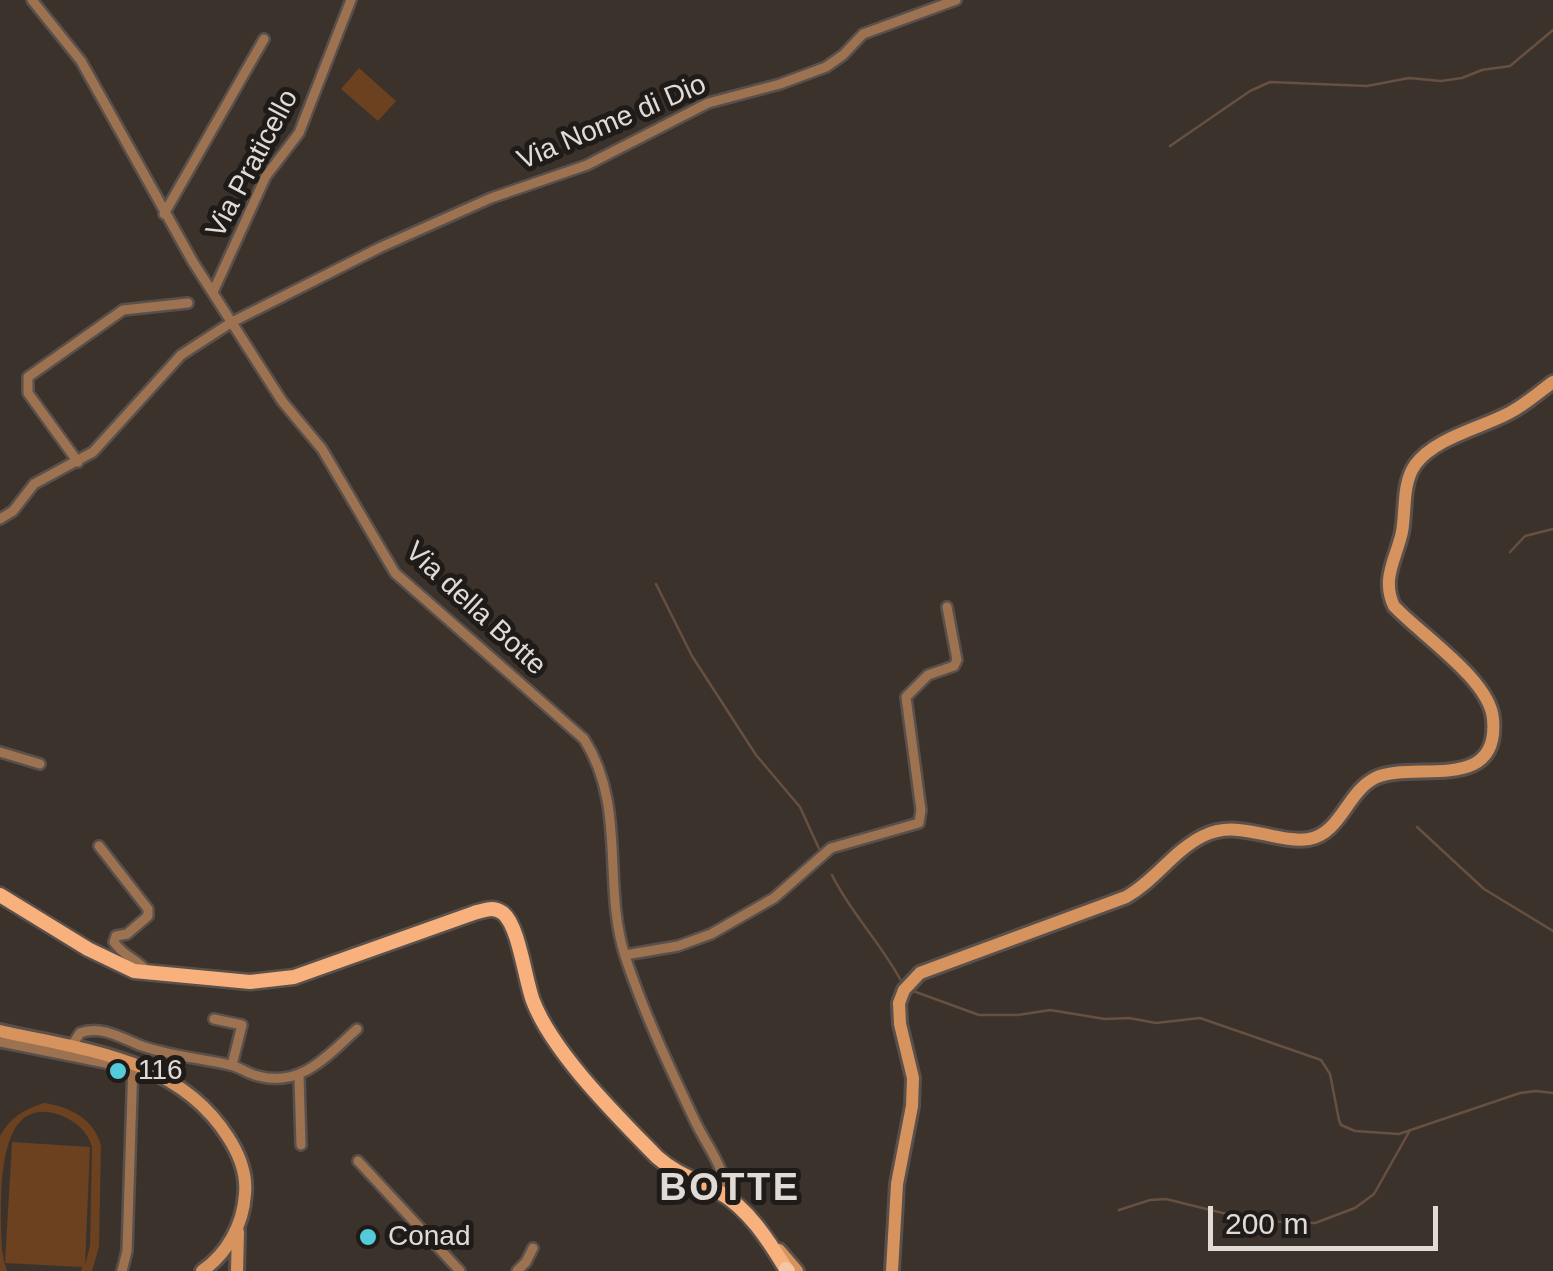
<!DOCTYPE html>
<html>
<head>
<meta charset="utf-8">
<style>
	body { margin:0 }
	#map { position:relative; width:1553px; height:1271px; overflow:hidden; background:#3c322c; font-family:Helvetica,sans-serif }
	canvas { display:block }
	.scale { position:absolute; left:1208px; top:1206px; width:230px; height:45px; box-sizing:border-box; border:5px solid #e1dbd7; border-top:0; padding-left:12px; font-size:30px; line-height:35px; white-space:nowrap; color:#e1dbd7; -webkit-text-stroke:8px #1f1b18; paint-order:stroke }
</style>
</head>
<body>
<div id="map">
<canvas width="1553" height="1271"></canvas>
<div class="scale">200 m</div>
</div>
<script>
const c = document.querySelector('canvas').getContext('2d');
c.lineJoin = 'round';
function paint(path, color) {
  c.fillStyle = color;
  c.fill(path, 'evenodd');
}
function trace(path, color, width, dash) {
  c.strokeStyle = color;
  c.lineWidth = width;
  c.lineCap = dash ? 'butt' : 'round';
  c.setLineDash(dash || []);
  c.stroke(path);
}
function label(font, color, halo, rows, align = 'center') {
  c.font = font + ' Helvetica,sans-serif';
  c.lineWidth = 10;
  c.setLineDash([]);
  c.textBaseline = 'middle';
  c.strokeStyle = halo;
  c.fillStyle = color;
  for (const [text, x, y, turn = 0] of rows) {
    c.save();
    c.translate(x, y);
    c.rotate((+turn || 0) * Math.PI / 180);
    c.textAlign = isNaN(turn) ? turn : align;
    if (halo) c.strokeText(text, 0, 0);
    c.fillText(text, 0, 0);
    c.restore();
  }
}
paint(new Path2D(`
	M 359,68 L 396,101 L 378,121 L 341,89 Z
	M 44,1103 C 70,1107 93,1118 101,1145 L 99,1247 L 92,1271 L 81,1271 L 82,1267 L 5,1263 L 12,1142 L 90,1147 L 85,1265 L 90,1246 L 92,1147 C 88,1132 76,1121 60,1115 C 2,1095 2,1175 1,1209 C 1,1230 0,1252 7,1271 L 0,1271 L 0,1136 C 11,1117 23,1110 44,1103 Z`), '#6b411f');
trace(new Path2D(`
	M 1170,146 L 1250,91 L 1270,82 L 1367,86 L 1409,78 L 1441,81 L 1462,78 L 1482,70 L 1510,66 L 1553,30
	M 1510,552 L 1525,536 L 1553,529
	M 656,584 L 692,656 L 756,755 L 800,807 L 821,853
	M 1417,827 L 1484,889 L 1553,931
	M 832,875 C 850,912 880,942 900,979
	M 913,991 L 979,1015 L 1018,1015 L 1050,1010 L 1105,1019 L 1129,1018 L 1156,1023 L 1200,1018 L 1321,1060 L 1330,1074 L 1339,1120 L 1341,1125 L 1355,1131 L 1399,1134 L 1520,1093 L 1536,1091 L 1553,1093
	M 1119,1210 L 1150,1200 L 1166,1199 L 1255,1221 L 1315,1223 L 1355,1208 L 1374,1194 L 1409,1132`), '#665040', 2.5);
const minor = new Path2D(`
	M 32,0 L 81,61 L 193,262 L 282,401 L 322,449 L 395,573 L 584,739 C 627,806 602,884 625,956 C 643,1011 669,1066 694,1119 C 704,1142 728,1170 725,1196
	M 164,214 L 264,39
	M 213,292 L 266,176 L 299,133 L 351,0
	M 78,462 L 28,393 L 28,377 L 123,310 L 188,303
	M 0,519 L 13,511 L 34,484 L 93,452 L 181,355 L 232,322 L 381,247 L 491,198 L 587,165 L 708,103 L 780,84 L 826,67 L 843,55 L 863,34 L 956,0
	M 0,752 L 40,764
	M 99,846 L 148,909 L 148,916 L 127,934 L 116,936 L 114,942 C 122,955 136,959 146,970
	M 625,955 L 678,946 L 711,934 L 774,898 L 831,848 L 919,823 L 921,810 L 906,697 L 928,675 L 954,666 L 957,660 L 947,607
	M 214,1019 L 242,1025 L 232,1065
	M 0,1042 L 125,1067
	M 71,1047 L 80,1033 C 100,1025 120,1037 139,1045 C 169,1056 199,1058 230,1065 C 240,1067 248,1074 258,1076 C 301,1088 328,1055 357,1029
	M 299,1076 L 301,1145
	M 358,1161 L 460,1271
	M 122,1271 L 127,1251 L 133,1062
	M 517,1271 L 526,1262 L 533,1248`);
const secondary = new Path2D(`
	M 0,1031 C 84,1050 178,1058 228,1137 C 239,1154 247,1174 245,1194 C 243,1225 227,1254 202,1271
	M 779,1250 L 797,1271
	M 237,1271 L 238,1232
	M 892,1271 L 897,1184 L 912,1106 L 913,1078 L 900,1024 L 899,1003 L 904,990 L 920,973 L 1126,897 C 1155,881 1173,851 1203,836 C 1239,818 1275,844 1309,839 C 1341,833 1347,792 1375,778 C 1412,760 1500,795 1493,719 C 1490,680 1421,635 1394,606 C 1381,579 1396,559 1402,532 C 1406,510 1402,484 1415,465 C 1434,438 1481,428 1509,413 C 1525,405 1539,392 1553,382`);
const primary = new Path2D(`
	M 0,895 L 88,949 L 134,971 L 250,982 L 294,977 L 474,913 C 484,910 493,906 503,913 C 519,926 525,980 533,1001 C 553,1053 617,1116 657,1157 C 676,1174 697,1180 719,1192 C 748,1208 769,1241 786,1269`);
const trunk = new Path2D(`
	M 786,1269 L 788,1271`);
trace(minor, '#5a504b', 14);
trace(secondary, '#5a504b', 18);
trace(primary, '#5a504b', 19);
trace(trunk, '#5a504b', 19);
trace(minor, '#9d7251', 9);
trace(secondary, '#d7935e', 12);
trace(primary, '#f8b17c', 14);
trace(trunk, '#f4c6a4', 14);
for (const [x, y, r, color] of [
	[118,1071,10,"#53cbdb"],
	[368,1237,10,"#53cbdb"]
]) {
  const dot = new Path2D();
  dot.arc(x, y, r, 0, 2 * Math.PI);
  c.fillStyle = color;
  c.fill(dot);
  trace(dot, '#1f1b18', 4);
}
label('28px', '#e1dbd7', '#1f1b18', [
	["Via Nome di Dio",612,123,-23],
	["Via Praticello",253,164,-62],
	["Via della Botte",475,609,43]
]);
label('28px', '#e1dbd7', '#1f1b18', [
	["116",138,1071],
	["Conad",388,1237]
], 'left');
c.letterSpacing = '2.5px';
label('bold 38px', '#e1dbd7', '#1f1b18', [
	["BOTTE",730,1190]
]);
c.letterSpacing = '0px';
</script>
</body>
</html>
